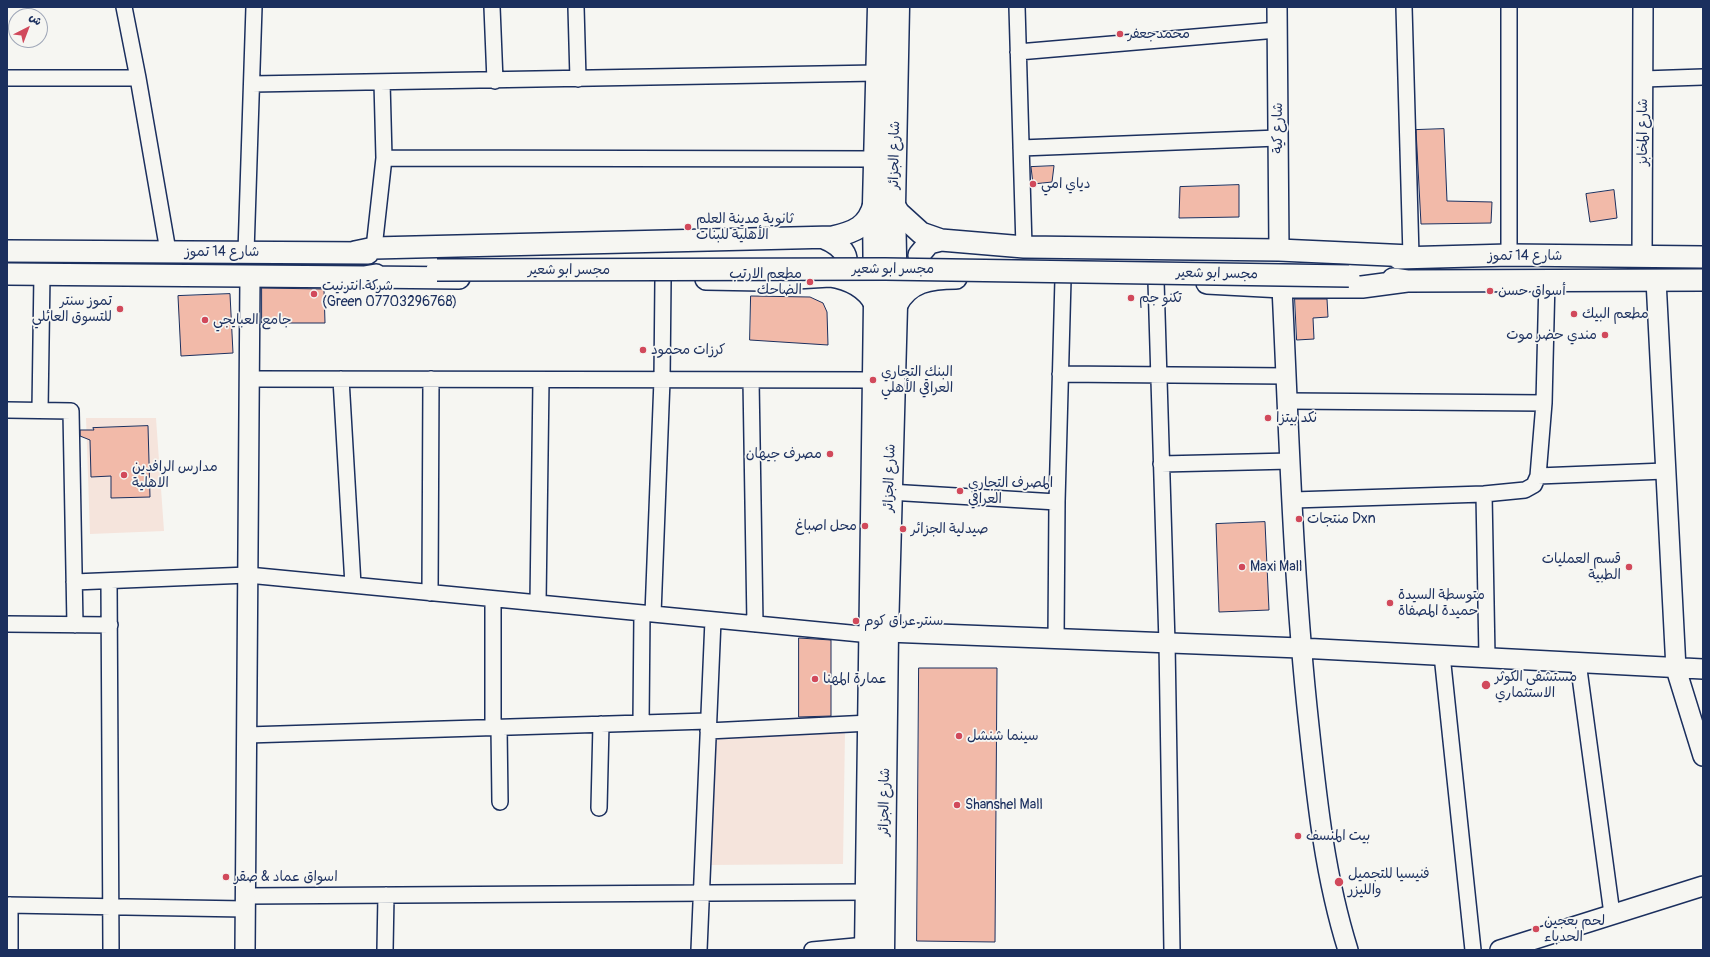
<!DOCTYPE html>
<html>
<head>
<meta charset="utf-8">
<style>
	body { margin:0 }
	#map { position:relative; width:1710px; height:957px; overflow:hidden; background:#f6f6f2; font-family:Pangolin,"Playpen Sans Arabic",sans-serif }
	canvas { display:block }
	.frame { position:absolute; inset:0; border:8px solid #1b2f5e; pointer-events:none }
	.north { position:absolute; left:8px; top:8px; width:40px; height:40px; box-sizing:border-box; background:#f6f6f2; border:1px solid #9ea6b7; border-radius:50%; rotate:42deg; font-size:11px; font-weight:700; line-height:16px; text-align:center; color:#1b2f5e }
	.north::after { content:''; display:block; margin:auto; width:14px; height:18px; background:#d1495b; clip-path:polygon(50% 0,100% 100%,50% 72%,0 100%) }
</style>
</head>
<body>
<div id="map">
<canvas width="1710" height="957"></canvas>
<div class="frame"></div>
<div class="north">ش</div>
</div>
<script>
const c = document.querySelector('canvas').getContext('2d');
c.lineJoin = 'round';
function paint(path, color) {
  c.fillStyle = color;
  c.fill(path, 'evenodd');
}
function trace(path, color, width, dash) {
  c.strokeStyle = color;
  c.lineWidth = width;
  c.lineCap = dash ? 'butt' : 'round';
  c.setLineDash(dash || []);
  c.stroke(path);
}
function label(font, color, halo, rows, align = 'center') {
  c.font = font + ' Pangolin,"Playpen Sans Arabic",sans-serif';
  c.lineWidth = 3.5;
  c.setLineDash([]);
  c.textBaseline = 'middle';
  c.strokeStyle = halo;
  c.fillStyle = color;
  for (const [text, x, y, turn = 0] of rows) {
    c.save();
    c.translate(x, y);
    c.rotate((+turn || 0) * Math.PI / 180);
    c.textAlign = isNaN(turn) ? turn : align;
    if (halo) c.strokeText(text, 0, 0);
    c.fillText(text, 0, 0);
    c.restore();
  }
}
paint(new Path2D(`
	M 86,418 L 156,418 L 164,531 L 90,534 Z
	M 845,731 L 843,864 L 709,865 L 715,736 Z`), '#f5e4dc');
const building = new Path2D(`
	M 1444,129 L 1447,201 L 1492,202 L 1491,223 L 1421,224 L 1416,130 Z
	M 1054,166 L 1052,182 L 1033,184 L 1031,167 Z
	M 1239,185 L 1239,217 L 1179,218 L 1180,187 Z
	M 1614,190 L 1617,218 L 1590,222 L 1586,194 Z
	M 262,288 L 324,289 L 325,323 L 262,323 Z
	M 230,294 L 233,353 L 181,356 L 178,296 Z
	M 751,296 L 810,297 L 823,303 L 827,312 L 828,345 L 750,340 Z
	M 1295,299 L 1327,299 L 1328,317 L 1313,318 L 1314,339 L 1297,340 Z
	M 148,426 L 150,497 L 111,498 L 111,476 L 91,477 L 90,440 L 80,436 L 80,430 L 94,430 L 93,428 Z
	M 1265,522 L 1269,610 L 1219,612 L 1216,524 Z
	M 799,638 L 831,640 L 831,716 L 799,717 Z
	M 919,668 L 997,668 L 995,942 L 917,941 Z`);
paint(building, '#f2baa9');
trace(building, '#1b2f5e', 1);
const minor = new Path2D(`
	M 124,7 L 138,78 L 168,251
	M 492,7 L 495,81
	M 576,7 L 578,79
	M 1017,7 L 1024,247
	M 1404,7 L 1411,256
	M 1018,52 L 1277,30
	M 7,78 L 138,78
	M 1643,79 L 1703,77
	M 252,84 L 877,73
	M 1021,148 L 1278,138
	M 384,158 L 876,159
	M 374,248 L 384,158 L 382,82
	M 246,252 L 254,7
	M 1509,255 L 1509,7
	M 1156,281 L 1167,643 L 1172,950
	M 1060,374 L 1286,376
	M 250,379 L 874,380
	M 341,379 L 353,585
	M 751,380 L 755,624
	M 1288,401 L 1544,403
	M 7,410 L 71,411 L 75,625
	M 40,410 L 42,274
	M 1161,464 L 1291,461
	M 1538,476 L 1665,471
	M 889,492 L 1057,502
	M 1484,494 L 1487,657
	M 1293,500 L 1484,494 L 1525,490 L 1534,485 L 1538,476 L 1544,403 L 1547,279
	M 109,581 L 111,950
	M 74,582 L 248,575 L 871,635
	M 430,593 L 431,379
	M 538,603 L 541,380
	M 653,614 L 662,380 L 663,279
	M 7,624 L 110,625
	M 1056,639 L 1057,502 L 1063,279
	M 1442,655 L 1473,950
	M 1578,662 L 1612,914
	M 641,723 L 642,613
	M 493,727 L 493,599
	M 499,727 L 500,802
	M 708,731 L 870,723
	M 247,735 L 708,721
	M 599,808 L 601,724
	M 245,896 L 866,892
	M 7,905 L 245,909
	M 10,905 L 10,950
	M 385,950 L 386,895
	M 699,950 L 713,620
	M 812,950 L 866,945`);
const tertiary = new Path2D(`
	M 1277,7 L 1279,250
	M 1642,256 L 1643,7
	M 1656,280 L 1676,669 L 1703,756
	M 1282,287 C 1289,433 1293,580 1309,726 C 1317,801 1325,877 1348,950
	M 887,632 L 1300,648 L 1703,669
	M 245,950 L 250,277
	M 1500,950 L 1703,886`);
const secondary = new Path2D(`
	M 894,205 L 899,213 L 921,233 L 941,240 L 1024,247 L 1279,250 L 1411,256
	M 824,238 C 845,246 858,265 830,276
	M 7,251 L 368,253
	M 355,252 L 374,248 L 833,237 C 854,232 868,227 874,204
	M 1398,258 L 1509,255 L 1703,257
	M 7,274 L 364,277 L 376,275
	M 364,277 L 459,278
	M 937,277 C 925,272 920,268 919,255 L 929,243 L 941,240
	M 706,279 L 762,280 L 830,276 C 849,279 866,287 875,304
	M 1393,279 L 1407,281 L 1703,280
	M 1207,283 L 1282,287 L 1362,287 L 1407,281
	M 896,306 C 908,281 931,278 956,278`);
const primary = new Path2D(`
	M 866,950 L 875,304 L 874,204 L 879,7
	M 883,950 L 887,632 L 896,306 L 894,205 L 898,7`);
trace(minor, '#1b2f5e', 18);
trace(tertiary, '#1b2f5e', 22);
trace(secondary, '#1b2f5e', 24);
trace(primary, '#1b2f5e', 25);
trace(minor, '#f6f6f2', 15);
trace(tertiary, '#f6f6f2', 19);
trace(secondary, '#f6f6f2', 21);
trace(primary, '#f6f6f2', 22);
const secondaryBridge = new Path2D(`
	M 437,270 L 885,269 L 1349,276`);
trace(secondaryBridge, '#1b2f5e', 24, []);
trace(secondaryBridge, '#f6f6f2', 21);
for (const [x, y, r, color] of [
	[1120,34,4,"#d1495b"],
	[1033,184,4,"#d1495b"],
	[688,227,4,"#d1495b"],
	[810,282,4,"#d1495b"],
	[1490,291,4,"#d1495b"],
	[314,294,4,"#d1495b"],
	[1131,298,4,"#d1495b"],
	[120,309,4,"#d1495b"],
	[1574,314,4,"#d1495b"],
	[205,320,4,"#d1495b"],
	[1605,335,4,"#d1495b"],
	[643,350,4,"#d1495b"],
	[873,380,4,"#d1495b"],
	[1268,418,4,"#d1495b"],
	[830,454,4,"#d1495b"],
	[124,475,4,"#d1495b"],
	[960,491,4,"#d1495b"],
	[1299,519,4,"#d1495b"],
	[865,526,4,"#d1495b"],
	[903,529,4,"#d1495b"],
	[1242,567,4,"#d1495b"],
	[1629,567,4,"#d1495b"],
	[1390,603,4,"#d1495b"],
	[856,621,4,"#d1495b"],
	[815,679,4,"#d1495b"],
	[1486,685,5,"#d1495b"],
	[959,736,4,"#d1495b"],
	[957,805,4,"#d1495b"],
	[1298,836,4,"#d1495b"],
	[226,877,4,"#d1495b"],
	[1339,882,5,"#d1495b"],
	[1536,929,4,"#d1495b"]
]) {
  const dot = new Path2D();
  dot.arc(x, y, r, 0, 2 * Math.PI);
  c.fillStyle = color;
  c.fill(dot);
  trace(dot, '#f6f6f2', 1.5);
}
label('14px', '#1b2f5e', '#f6f6f2', [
	["محمدجعفر",1128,34],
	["دياي امي",1041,184],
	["ثانوية مدينة العلم",696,219],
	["الأهلية للبنات",696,235],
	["مطعم الارتب",802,274,"right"],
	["الضاحك",802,290,"right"],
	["شركة انترنيت",322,286],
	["(Green 07703296768)",322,302],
	["أسواق حسن",1498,291],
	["تكنو جم",1139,298],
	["تموز سنتر",112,301,"right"],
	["للتسوق العائلي",112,317,"right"],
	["مطعم البيك",1582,314],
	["جامع العبايجي",213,320],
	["مندي حضر موت",1597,335,"right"],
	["كرزات محمود",651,350],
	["البنك التجاري",881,372],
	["العراقي الأهلي",881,388],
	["نكد بيتزا",1276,418],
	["مصرف جيهان",822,454,"right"],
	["مدارس الرافدين",132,467],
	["اﻻهلية",132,483],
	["المصرف التجاري",968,483],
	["العراقي",968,499],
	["منتجات Dxn",1307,519],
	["محل اصباغ",857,526,"right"],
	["صيدلية الجزائر",911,529],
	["قسم العمليات",1621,559,"right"],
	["الطبية",1621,575,"right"],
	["Maxi Mall",1250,567],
	["متوسطة السيدة",1398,595],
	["حميدة المصفاة",1398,611],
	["سنتر عراق كوم",864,621],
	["مستشفى الكوثر",1495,677],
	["الاستثماري",1495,693],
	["عمارة المهنا",823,679],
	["سينما شنشل",967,736],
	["Shanshel Mall",965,805],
	["بيت المنسف",1306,836],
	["فنيسيا للتجميل",1348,874],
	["والليزر",1348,890],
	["اسواق عماد & صقر",234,877],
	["لحم بعجين",1544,921],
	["الحدباء",1544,937]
], 'left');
label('14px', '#1b2f5e', '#f6f6f2', [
	["شارع كية",1278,128,-90],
	["شارع المخابز",1643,132,-90],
	["شارع الجزائر",895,155,-89],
	["شارع 14 تموز",222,252],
	["شارع 14 تموز",1525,256],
	["مجسر ابو شعير",893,269],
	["مجسر ابو شعير",569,270],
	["مجسر ابو شعير",1217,274,1],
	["شارع الجزائر",890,478,-88],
	["شارع الجزائر",885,802,-89]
]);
</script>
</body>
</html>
